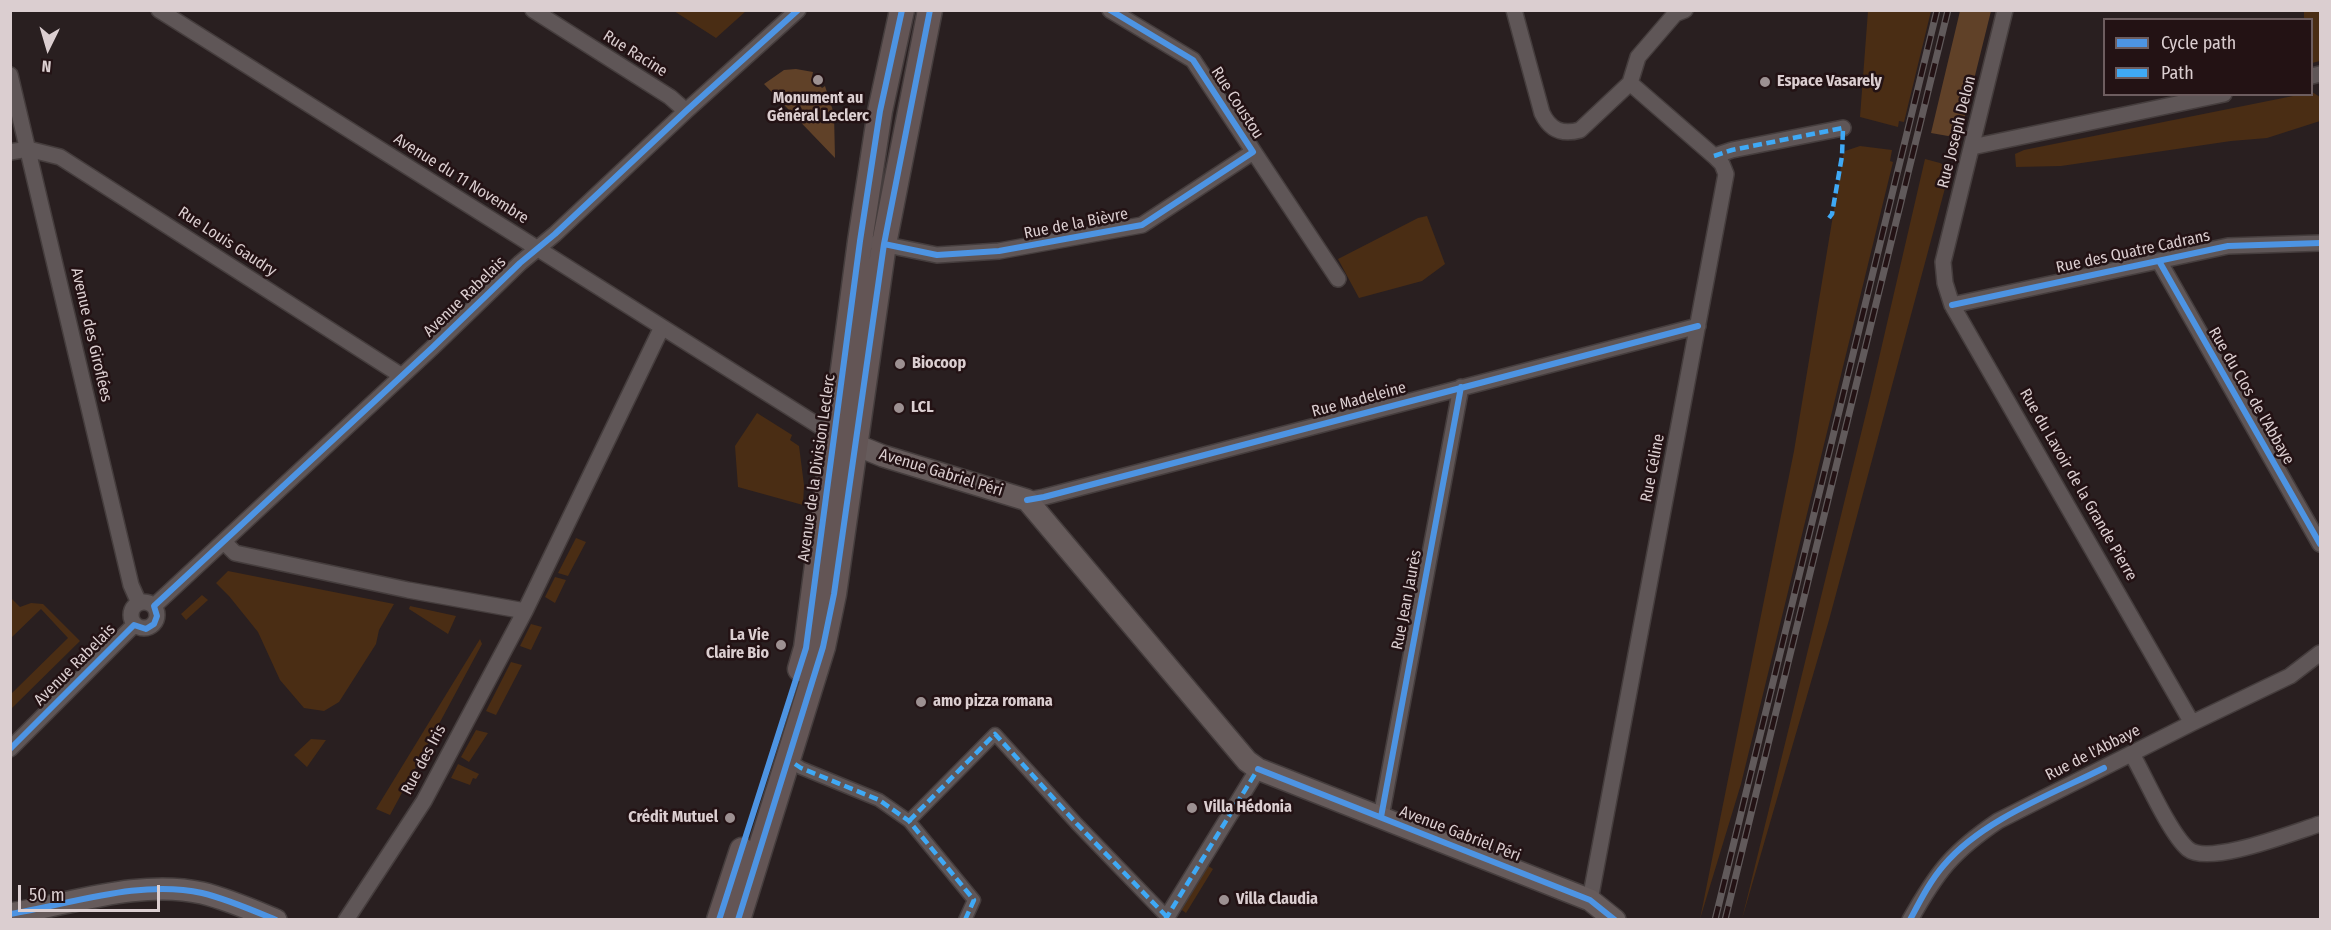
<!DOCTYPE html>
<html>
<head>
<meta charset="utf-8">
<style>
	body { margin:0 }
	#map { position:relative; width:2331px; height:930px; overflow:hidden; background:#291f20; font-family:"Fira Sans Condensed",sans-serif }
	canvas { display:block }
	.frame { position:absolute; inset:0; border:12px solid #dbced0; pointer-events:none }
	.legend { position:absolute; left:2103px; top:18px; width:210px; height:78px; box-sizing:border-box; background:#231214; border:2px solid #6d5d5f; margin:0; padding:8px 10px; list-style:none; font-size:18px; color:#dbced0 }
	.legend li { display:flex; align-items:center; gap:12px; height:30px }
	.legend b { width:30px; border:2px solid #6d5d5f }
	.north { position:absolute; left:18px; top:18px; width:60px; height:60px; -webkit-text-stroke:4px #231214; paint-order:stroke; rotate:185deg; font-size:16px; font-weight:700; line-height:24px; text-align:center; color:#dbced0 }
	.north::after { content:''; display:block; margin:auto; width:21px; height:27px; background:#dbced0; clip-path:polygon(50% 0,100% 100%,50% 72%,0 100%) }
	.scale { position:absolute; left:18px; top:885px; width:142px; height:27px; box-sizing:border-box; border:3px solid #dbced0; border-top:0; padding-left:8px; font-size:18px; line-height:21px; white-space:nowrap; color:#dbced0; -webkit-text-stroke:4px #231214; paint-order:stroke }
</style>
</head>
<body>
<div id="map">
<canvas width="2331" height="930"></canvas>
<div class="frame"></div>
<ul class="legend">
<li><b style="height:8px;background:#4d94e3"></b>Cycle path</li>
<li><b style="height:8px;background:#3fa9f5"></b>Path</li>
</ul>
<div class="north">N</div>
<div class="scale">50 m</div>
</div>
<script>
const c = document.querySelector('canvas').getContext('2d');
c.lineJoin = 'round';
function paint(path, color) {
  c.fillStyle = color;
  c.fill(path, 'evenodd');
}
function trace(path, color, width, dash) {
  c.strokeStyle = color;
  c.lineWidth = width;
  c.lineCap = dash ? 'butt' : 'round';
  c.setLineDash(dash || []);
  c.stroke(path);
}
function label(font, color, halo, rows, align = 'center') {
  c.font = font + ' "Fira Sans Condensed",sans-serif';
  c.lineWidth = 5;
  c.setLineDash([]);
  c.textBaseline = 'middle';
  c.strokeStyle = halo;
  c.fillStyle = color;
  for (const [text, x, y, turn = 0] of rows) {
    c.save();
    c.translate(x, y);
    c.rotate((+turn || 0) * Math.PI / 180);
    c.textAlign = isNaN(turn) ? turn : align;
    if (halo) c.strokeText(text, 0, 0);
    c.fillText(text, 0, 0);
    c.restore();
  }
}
paint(new Path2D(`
	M 674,11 L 746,11 L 716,38 Z
	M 1868,11 L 1931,11 L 1904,122 L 1899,121 L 1898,127 L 1860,117 Z
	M 2304,11 L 2320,11 L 2320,61 L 2312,63 L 2312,20 L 2304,19 Z
	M 2312,92 L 2320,97 L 2320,121 L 2267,138 L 2231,141 L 2061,166 L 2016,167 L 2015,154 L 2024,150 L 2298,95 L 2312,94 Z
	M 1860,146 L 1892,150 L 1890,161 L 1893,162 L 1741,784 L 1700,919 L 1794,451 L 1843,155 L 1845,151 Z
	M 1925,159 L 1940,163 L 1947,167 L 1948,177 L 1829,620 L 1742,919 L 1870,397 Z
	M 1427,216 L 1445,264 L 1422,281 L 1359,298 L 1338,259 L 1418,218 Z
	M 757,413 L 792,435 L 790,440 L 799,446 L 804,485 L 803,505 L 738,487 L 735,446 Z
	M 576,538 L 586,542 L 568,576 L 558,573 Z
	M 228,571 L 394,604 L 379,630 L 376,644 L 339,702 L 324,711 L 304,708 L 280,680 L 258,632 L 229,596 L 216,583 Z
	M 555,577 L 566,580 L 555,603 L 545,597 Z
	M 202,595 L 208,600 L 186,620 L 181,614 Z
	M 11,598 L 20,607 L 31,603 L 43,604 L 80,641 L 11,709 L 11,694 L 68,638 L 41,609 L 11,638 Z
	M 410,606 L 456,616 L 448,634 L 409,609 Z
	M 531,624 L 542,627 L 531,650 L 520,646 Z
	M 480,639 L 482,644 L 390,815 L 376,809 Z
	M 511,662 L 522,665 L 496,715 L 486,711 Z
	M 476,730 L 488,733 L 469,762 L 461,757 Z
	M 311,739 L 326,740 L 307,767 L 294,755 Z
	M 458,764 L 479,774 L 476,779 L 473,778 L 470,785 L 451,778 Z
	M 1205,864 L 1213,869 L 1186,913 L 1179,908 Z`), '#4a2d14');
paint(new Path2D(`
	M 1960,11 L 1991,11 L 1962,128 L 1957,134 L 1948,136 L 1931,133 Z
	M 796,69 L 813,72 L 812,77 L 822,88 L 825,86 L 834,114 L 835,158 L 764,84 L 784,70 Z`), '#604128');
const pedestrian = new Path2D(`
	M 795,764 L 801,768 L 879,800 L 909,821 L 974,900 L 965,920
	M 909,821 L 995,734 L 1077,824 L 1167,917 L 1165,920`);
const minor = new Path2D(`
	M 159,10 L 835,436
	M 533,10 L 670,97 L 686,111
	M 1110,10 L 1193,60 L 1338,279
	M 1514,10 L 1542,113 C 1550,130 1562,135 1580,130 L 1630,83 L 1638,57 L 1675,14 L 1685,10
	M 2005,10 L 1943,262 L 1945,283 L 1952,305 L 2192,723
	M 10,75 L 131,585 L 139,603
	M 2312,76 L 2320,74
	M 1972,147 L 2224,94
	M 10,152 L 28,149 L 60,157 L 402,376
	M 1714,156 L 1732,150 L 1843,128
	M 877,243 L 937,255 L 999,251 L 1142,225 L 1253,152
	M 2159,261 L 2320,544
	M 1952,305 L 2228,246 L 2320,243
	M 1027,500 L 1044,497 L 1698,326
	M 224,542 L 235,553 L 408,590 L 525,611
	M131 615a13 13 0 1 1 26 0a13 13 0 1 1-26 0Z
	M 154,606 L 433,347 L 520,263 L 555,234 L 686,111 L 798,10
	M 10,749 L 134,625
	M 2132,754 C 2145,777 2170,834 2188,849 C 2209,866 2294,832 2320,824
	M 1381,817 L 1461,387
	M 1590,900 L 1726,174 L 1722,164 L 1714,156 L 1630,83
	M 1167,917 L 1258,769
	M 346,920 L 424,801 L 525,611 L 662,327
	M 1910,920 C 1937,872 1952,852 1998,821 L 2192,723 L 2290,676 L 2320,653`);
const secondary = new Path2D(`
	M 841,439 L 883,456 L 1027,500 L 1247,761 L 1258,769 L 1590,900 L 1615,920
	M 10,914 C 71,904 141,879 202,893 C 227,899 252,910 276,920`);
const primary = new Path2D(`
	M 800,669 L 806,648 L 860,241 L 880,111 L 902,10
	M 719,920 L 742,850
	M 738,920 L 823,647 L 834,594 L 884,244 L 930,10`);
trace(pedestrian, '#453d3d', 15);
trace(minor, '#453d3d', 18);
trace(secondary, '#453d3d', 24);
trace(primary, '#453d3d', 27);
trace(pedestrian, '#5f5657', 12);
trace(minor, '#5f5657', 15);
trace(secondary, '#665b5b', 21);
trace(primary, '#635555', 24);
const rail = new Path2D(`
	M 1715,920 L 1937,10
	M 1725,920 L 1948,10`);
trace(rail, '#615a5b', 7);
trace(rail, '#231214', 4.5, [14]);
trace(new Path2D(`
	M 1714,156 L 1732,150 L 1843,128 L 1842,156 L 1832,214 L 1829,218
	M 795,764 L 801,768 L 879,800 L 909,821 L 974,900 L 965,920
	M 909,821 L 995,734 L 1077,824 L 1167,917
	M 1165,920 L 1258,769`), '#3fa9f5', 4.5, [9, 4.5]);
trace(new Path2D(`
	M 884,244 L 937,255 L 999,251 L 1142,225 L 1253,152 L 1193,60 L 1110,10
	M 2159,261 L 2320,544
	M 1952,305 L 2228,246 L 2320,243
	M 1027,500 L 1044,497 L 1698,326
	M 10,749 L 134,625 L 146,629 L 154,624 L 157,616 L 154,606 L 433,347 L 520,263 L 555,234 L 686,111 L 798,10
	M 1258,769 L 1590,900 L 1615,920
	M 1381,817 L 1461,387
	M 10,914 C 71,904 141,879 202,893 C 227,899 252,910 276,920
	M 719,920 L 806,648 L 860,241 L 880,111 L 902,10
	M 738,920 L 823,647 L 834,594 L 884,244 L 930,10
	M 1910,920 C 1920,901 1930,881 1944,865 C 1982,820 2052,794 2104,768`), '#4d94e3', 6);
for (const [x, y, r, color] of [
	[818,80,6,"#9d9192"],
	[1765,82,6,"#9d9192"],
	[900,364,6,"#9d9192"],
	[899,408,6,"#9d9192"],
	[781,645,6,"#9d9192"],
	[921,702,6,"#9d9192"],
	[1192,808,6,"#9d9192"],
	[730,818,6,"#9d9192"],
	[1224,900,6,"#9d9192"]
]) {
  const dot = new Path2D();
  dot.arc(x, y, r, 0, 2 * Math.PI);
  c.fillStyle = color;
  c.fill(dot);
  trace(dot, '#231214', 2);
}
label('16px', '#dbced0', '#231214', [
	["Rue Racine",635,54,32],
	["Rue Coustou",1237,103,57],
	["Rue Joseph Delon",1957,132,-76],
	["Avenue du 11 Novembre",461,179,32],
	["Rue de la Bièvre",1076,224,-11],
	["Rue Louis Gaudry",227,242,33],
	["Rue des Quatre Cadrans",2133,252,-12],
	["Avenue Rabelais",465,297,-44],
	["Avenue des Giroflées",91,335,77],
	["Rue du Clos de l'Abbaye",2251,396,60],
	["Rue Madeleine",1359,400,-15],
	["Avenue de la Division Leclerc",817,468,-82],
	["Rue Céline",1653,468,-79],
	["Avenue Gabriel Péri",941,473,17],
	["Rue du Lavoir de la Grande Pierre",2078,485,60],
	["Rue Jean Jaurès",1407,600,-79],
	["Avenue Rabelais",75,665,-45],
	["Rue de l'Abbaye",2093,753,-27],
	["Rue des Iris",424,760,-62],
	["Avenue Gabriel Péri",1460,834,21]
]);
label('bold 16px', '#dbced0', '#231214', [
	["Espace Vasarely",1777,82],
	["Monument au",818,99,"center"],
	["Général Leclerc",818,117,"center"],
	["Biocoop",912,364],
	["LCL",911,408],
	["La Vie",769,636,"right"],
	["Claire Bio",769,654,"right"],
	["amo pizza romana",933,702],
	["Villa Hédonia",1204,808],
	["Crédit Mutuel",718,818,"right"],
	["Villa Claudia",1236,900]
], 'left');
</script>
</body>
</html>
